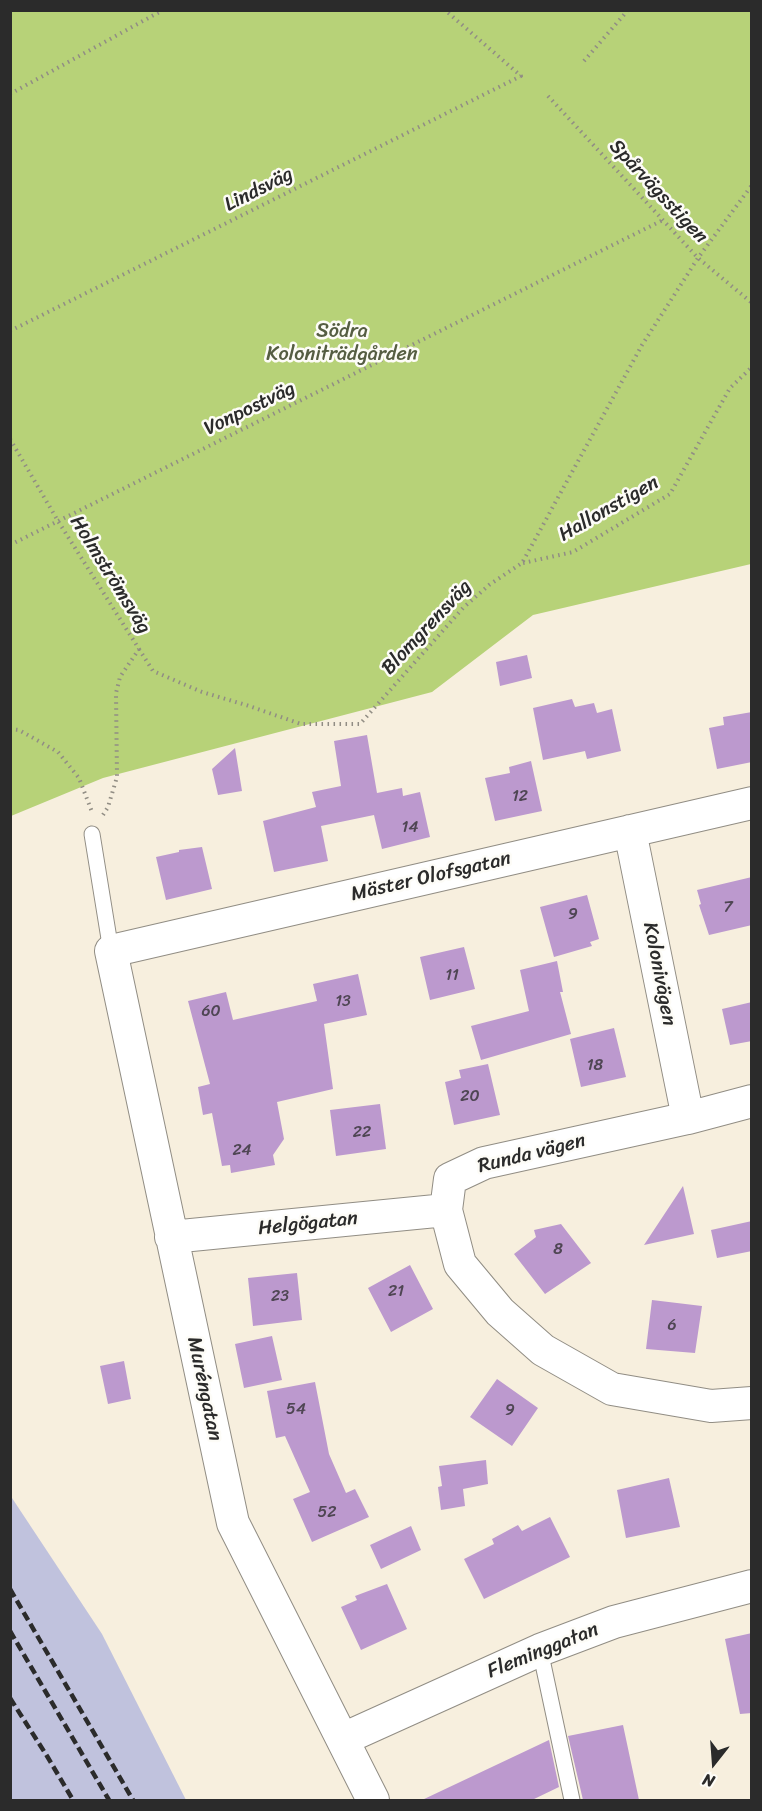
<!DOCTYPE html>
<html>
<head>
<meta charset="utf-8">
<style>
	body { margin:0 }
	#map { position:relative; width:762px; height:1811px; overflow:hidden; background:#f7efde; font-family:Sriracha,sans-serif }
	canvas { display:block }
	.frame { position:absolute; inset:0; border:12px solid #2b2b2b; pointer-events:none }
	.north { position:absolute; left:684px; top:1733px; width:60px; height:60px; -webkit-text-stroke:4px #fdfcf7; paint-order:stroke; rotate:197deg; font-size:16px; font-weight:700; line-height:24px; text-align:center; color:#2b2b2b }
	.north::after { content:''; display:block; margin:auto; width:21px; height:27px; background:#2b2b2b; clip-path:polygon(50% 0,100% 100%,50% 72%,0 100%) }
</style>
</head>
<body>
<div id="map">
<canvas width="762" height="1811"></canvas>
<div class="frame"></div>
<div class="north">N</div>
</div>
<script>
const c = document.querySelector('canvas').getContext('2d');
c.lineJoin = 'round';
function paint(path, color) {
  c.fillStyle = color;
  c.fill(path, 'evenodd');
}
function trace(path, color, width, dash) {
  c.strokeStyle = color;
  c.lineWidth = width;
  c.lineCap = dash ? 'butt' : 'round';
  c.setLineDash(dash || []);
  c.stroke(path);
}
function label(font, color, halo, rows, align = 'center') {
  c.font = font + ' Sriracha,sans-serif';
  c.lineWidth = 5;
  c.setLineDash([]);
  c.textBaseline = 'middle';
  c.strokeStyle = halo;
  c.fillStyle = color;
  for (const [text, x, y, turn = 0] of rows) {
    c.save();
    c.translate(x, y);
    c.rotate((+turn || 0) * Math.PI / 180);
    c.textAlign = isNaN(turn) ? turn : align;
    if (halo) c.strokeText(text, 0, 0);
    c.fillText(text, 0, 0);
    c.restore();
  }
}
paint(new Path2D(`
	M 10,1495 L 102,1634 L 186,1800 L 11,1800 Z`), '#c0c2dd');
paint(new Path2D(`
	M 11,10 L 751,11 L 751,564 L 533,615 L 432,692 L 103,778 L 11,816 Z`), '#b7d278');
paint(new Path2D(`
	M 527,655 L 532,678 L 500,686 L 496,662 Z
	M 572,699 L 575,707 L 594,703 L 597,713 L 612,709 L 621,751 L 587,759 L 585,751 L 543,760 L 533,708 Z
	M 752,712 L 752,762 L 717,769 L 709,728 L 724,725 L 723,717 Z
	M 367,735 L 377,793 L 402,788 L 403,796 L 420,792 L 430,837 L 382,849 L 374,815 L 321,826 L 328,861 L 274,872 L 263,821 L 316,807 L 312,792 L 341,786 L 334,741 Z
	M 235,748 L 242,791 L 218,795 L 212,769 Z
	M 531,761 L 542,811 L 495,821 L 485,778 L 510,773 L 509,767 Z
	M 202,847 L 212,889 L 166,900 L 156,857 L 179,852 L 179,850 Z
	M 752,877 L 752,925 L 709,935 L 699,905 L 701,904 L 697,890 Z
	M 587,895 L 599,939 L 590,942 L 592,946 L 554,957 L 540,907 Z
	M 464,947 L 475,989 L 430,1000 L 420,957 Z
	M 557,961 L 563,992 L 560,992 L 571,1034 L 481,1060 L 471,1026 L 529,1011 L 520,970 Z
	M 358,974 L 367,1015 L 324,1024 L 333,1089 L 277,1102 L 284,1139 L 273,1155 L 275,1165 L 231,1173 L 230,1165 L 222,1166 L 212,1113 L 203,1115 L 198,1087 L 210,1084 L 188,1001 L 226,992 L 233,1020 L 317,1001 L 313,984 Z
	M 752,1002 L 752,1041 L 730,1045 L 722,1009 Z
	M 614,1028 L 626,1077 L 581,1087 L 570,1039 Z
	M 488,1064 L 500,1115 L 454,1125 L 445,1082 L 461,1078 L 459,1070 Z
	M 380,1104 L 386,1149 L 336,1156 L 330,1110 Z
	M 683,1186 L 694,1234 L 644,1245 Z
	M 752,1221 L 752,1251 L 717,1258 L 711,1230 Z
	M 561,1224 L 591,1263 L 545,1294 L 514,1254 L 536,1237 L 534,1230 Z
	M 410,1265 L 433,1309 L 391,1332 L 368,1288 Z
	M 297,1273 L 302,1320 L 253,1326 L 248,1278 Z
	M 652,1300 L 702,1306 L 695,1353 L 646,1349 Z
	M 272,1336 L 282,1380 L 244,1388 L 235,1344 Z
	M 124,1361 L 131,1399 L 108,1404 L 100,1366 Z
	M 497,1379 L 538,1408 L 512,1446 L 470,1417 Z
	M 315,1382 L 329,1454 L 346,1493 L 355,1489 L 369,1517 L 312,1542 L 293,1499 L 310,1492 L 285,1436 L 276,1438 L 267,1391 Z
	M 486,1460 L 488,1484 L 463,1489 L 465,1506 L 441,1510 L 438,1487 L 442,1486 L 439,1466 Z
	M 669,1478 L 680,1527 L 626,1538 L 617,1490 Z
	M 550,1517 L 570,1557 L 484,1599 L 464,1559 L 494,1544 L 492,1539 L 518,1525 L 522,1531 Z
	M 411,1526 L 421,1550 L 381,1569 L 370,1545 Z
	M 387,1584 L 407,1629 L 361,1650 L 341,1607 L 357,1600 L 355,1596 Z
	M 752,1633 L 752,1713 L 740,1714 L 725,1639 Z
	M 623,1725 L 639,1800 L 583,1800 L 568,1736 Z
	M 549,1740 L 559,1787 L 532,1800 L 422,1800 Z`), '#bc99ce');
const service = new Path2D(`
	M 92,834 L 111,951
	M 540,1650 L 572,1800`);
const minor = new Path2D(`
	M 630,831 L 688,1118
	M 752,1101 L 688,1118 L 484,1163 L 450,1179 L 446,1210 L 460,1264 L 500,1312 L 543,1350 L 612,1389 L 711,1406 L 752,1403
	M 171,1237 L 446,1210
	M 343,1739 L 540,1650 L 614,1622 L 752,1586
	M 373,1800 L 233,1523 L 111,951 L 752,803`);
trace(service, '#918d84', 17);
trace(minor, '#918d84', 34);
trace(new Path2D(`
	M 584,61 L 628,10
	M 10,94 L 163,10
	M 548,96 L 698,258 L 752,303
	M 10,331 L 521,76 L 445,10
	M 10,439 L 58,521 L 139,649 L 120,677 L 116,693 L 117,777 L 108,807 L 103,815
	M 10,545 L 663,220
	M 523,563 L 573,552 L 670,494 L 730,388 L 752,367
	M 139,649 L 153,671 L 202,692 L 246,705 L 301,724 L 360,724 L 463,608 L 489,585 L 522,563 L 642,345 L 698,258 L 752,185
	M 10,729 L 19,730 L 58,752 L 79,778 L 92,812`), '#918d84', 4, [1.5, 4.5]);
trace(service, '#fff', 15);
trace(minor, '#fff', 32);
trace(new Path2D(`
	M 10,1589 L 133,1800
	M 10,1631 L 109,1800
	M 10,1698 L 47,1756 L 73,1800`), '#2b2b2b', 4.5, [9, 4.5]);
label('16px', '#4f4654', null, [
	["12",520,797],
	["14",410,828],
	["7",728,908],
	["9",573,915],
	["11",452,976],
	["13",343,1002],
	["60",211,1012],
	["18",595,1066],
	["20",470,1097],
	["22",362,1133],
	["24",242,1151],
	["8",558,1250],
	["21",396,1292],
	["23",280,1297],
	["6",672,1326],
	["54",296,1410],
	["9",510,1411],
	["52",327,1513]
]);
label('20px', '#2b2b2b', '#fdfcf7', [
	["Lindsväg",259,190,-27],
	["Spårvägsstigen",658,192,47],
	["Vonpostväg",250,409,-26],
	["Hallonstigen",609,509,-30],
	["Holmströmsväg",110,575,58],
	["Blomgrensväg",427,628,-47],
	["Mäster Olofsgatan",431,877,-13],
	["Kolonivägen",659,974,79],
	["Runda vägen",532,1154,-14],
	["Helgögatan",308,1224,-6],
	["Muréngatan",204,1389,78],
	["Fleminggatan",543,1651,-22]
]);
label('20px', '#555d42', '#fdfcf7', [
	["Södra",342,332],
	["Koloniträdgården",342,355]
]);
</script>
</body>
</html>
